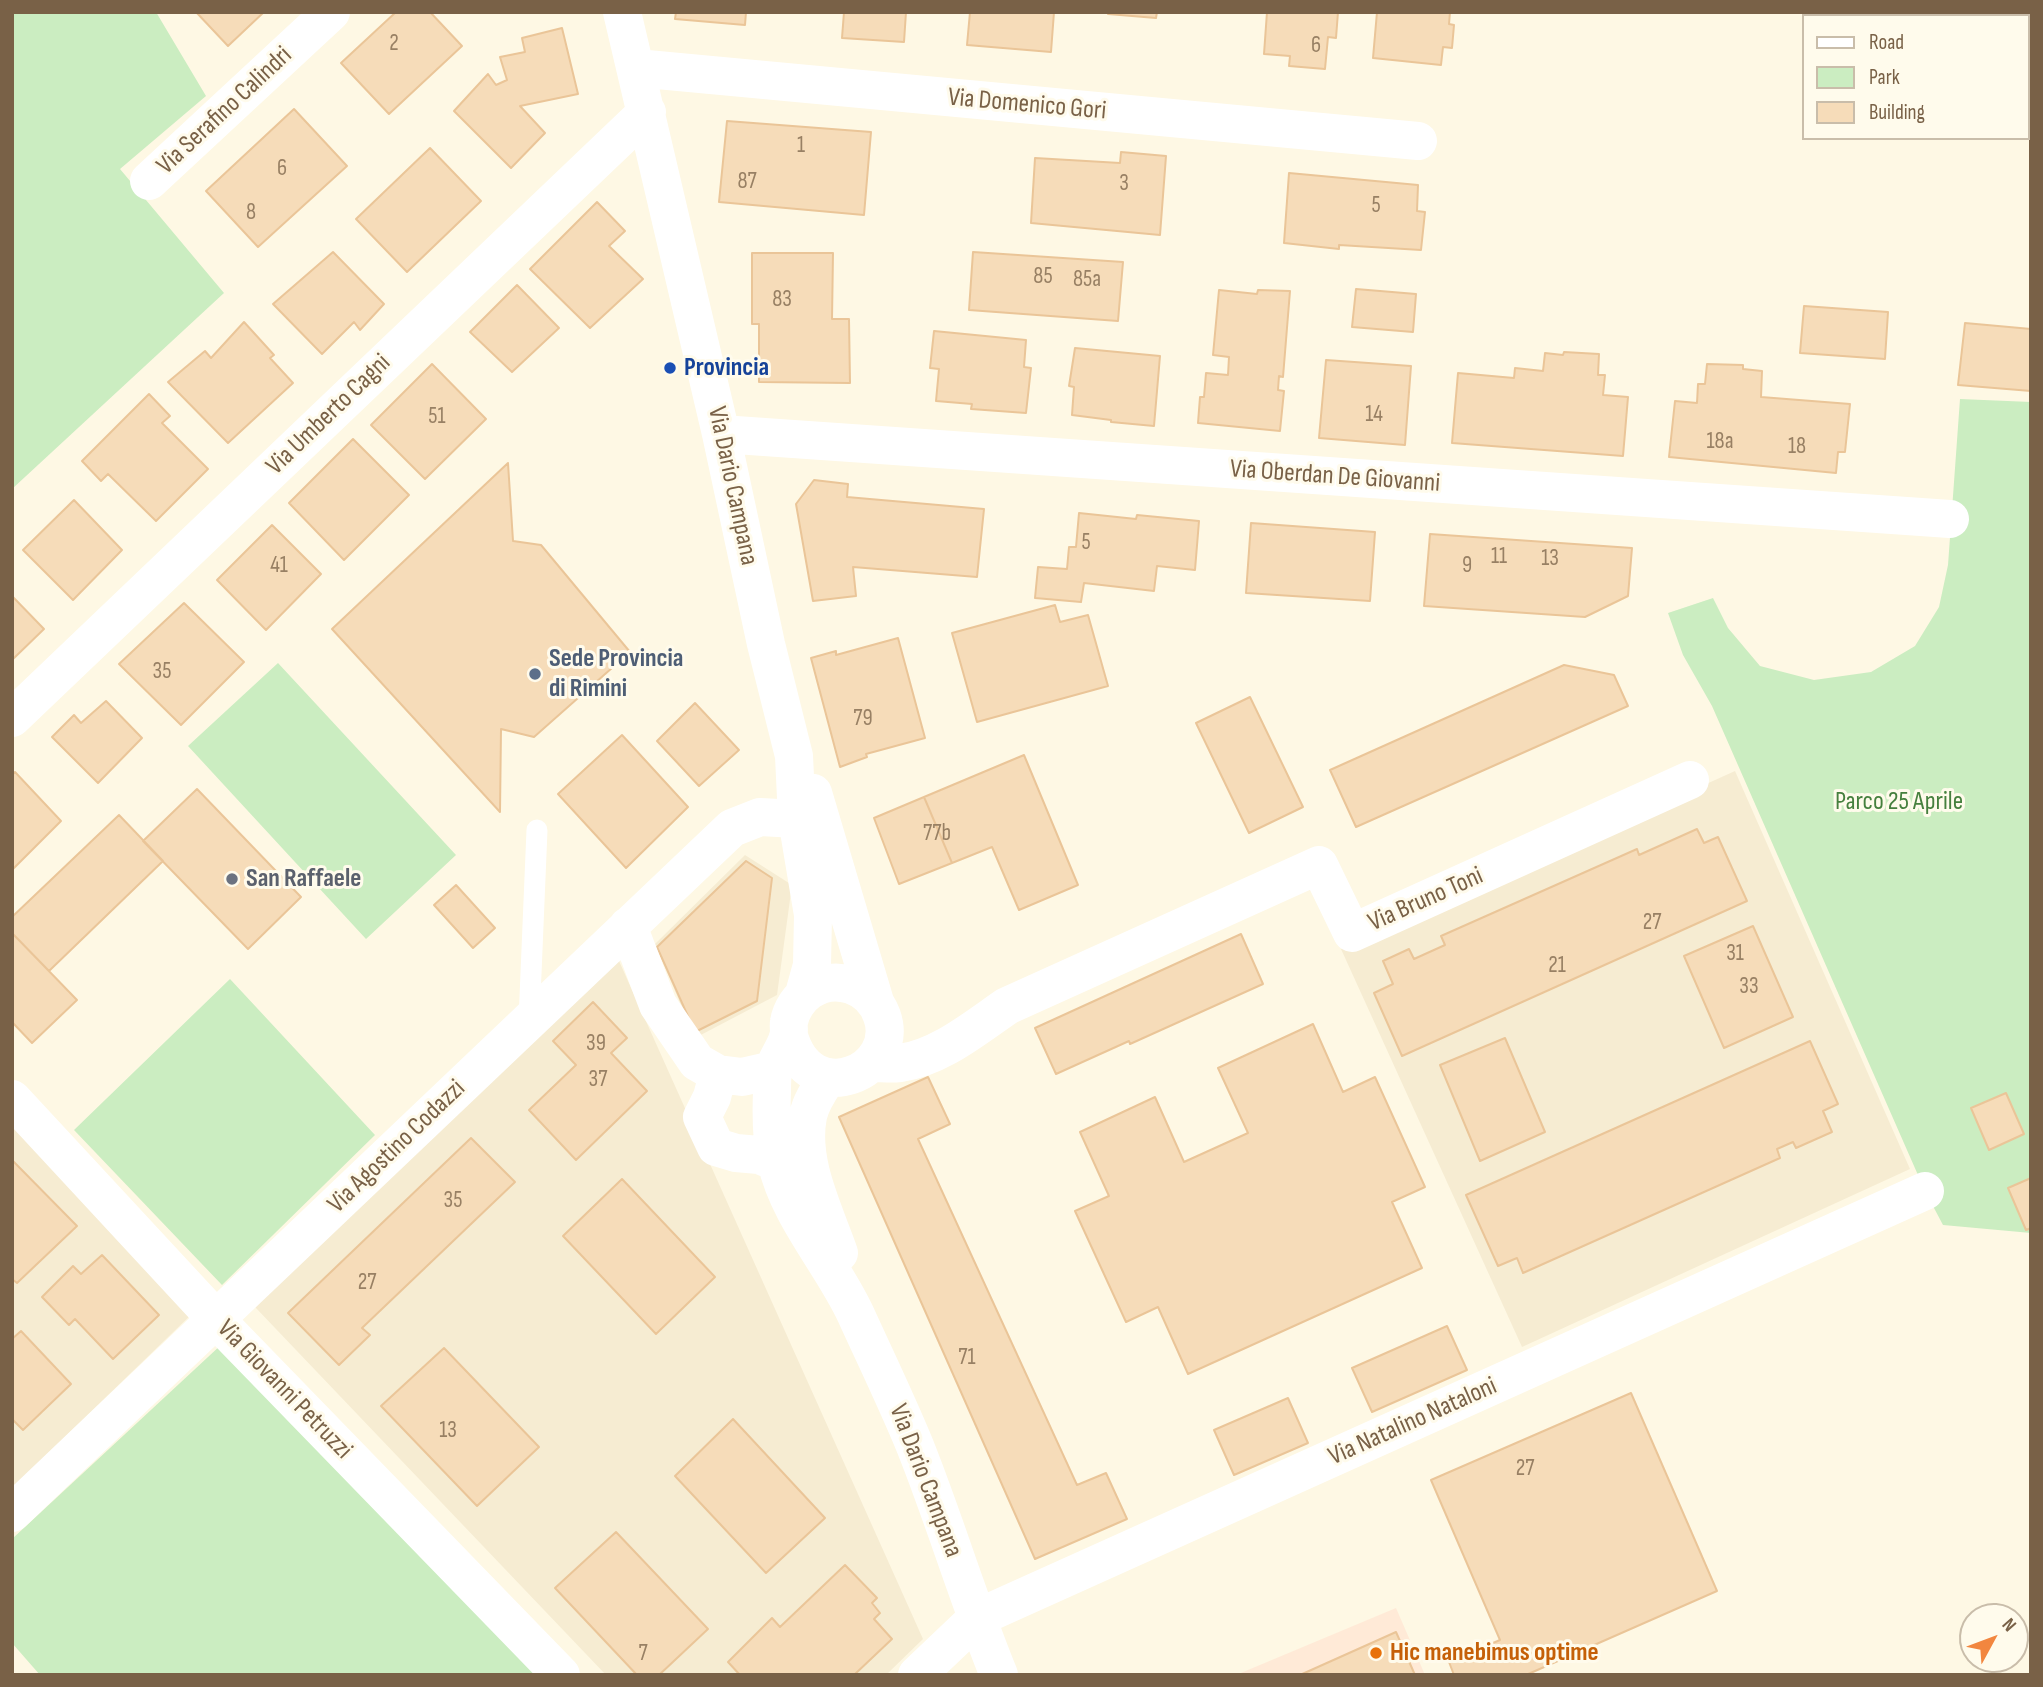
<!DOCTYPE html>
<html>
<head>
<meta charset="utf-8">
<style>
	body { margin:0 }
	#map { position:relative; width:2043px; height:1687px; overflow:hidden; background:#fef8e4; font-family:"Sofia Sans Condensed",sans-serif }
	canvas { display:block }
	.frame { position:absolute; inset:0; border:14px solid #796147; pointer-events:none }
	.legend { position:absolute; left:1802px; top:14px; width:228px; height:126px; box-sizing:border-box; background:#fffbec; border:2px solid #c9bdaa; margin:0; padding:9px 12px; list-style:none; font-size:21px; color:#796147 }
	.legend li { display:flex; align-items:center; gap:14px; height:35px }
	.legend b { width:35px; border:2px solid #c9bdaa }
	.north { position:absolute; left:1959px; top:1603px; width:70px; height:70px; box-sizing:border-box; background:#fffbec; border:2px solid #c9bdaa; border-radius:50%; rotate:49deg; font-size:19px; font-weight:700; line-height:28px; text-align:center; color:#796147 }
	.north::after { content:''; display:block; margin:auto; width:24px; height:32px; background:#f2863f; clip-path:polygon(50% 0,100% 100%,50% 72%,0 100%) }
</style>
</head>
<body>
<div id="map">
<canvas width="2043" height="1687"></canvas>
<div class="frame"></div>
<ul class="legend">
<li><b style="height:9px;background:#fff"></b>Road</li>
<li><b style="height:19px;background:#cbedc1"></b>Park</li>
<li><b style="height:19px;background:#f6dcb9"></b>Building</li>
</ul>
<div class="north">N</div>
</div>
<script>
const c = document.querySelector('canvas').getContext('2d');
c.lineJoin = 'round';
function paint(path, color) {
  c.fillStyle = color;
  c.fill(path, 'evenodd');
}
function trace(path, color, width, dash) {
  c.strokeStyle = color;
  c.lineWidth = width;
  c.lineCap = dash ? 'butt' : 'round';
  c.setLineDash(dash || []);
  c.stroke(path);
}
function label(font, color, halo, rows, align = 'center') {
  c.font = font + ' "Sofia Sans Condensed",sans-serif';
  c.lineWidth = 6;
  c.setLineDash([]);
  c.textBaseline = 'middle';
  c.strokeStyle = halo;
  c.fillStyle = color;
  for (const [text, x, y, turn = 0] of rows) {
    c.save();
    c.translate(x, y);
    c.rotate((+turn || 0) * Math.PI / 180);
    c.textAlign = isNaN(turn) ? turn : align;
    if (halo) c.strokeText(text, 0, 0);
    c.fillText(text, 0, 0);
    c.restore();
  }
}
paint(new Path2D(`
	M 1735,771 L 1910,1169 L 1522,1347 L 1341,949 Z
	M 745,855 L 792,885 L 777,995 L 695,1038 L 655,944 Z
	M 619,961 L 923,1639 L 886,1675 L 606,1675 L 255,1307 Z
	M 19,1123 L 195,1311 L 12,1488 L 12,1129 Z`), '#f6ecd2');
paint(new Path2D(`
	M 1396,1608 L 1425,1675 L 1236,1675 Z`), '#ffead7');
paint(new Path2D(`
	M 12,12 L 156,12 L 206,96 L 120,169 L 224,293 L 12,489 Z
	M 1960,399 L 2031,402 L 2031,1233 L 1943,1225 L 1925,1191 L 1712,706 L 1683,655 L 1668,613 L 1713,598 L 1728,628 L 1760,666 L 1814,680 L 1871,672 L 1915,646 L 1939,607 L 1948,565 Z
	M 278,663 L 456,855 L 366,939 L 188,746 Z
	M 230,979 L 375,1135 L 222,1285 L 74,1130 Z
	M 222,1344 L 544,1675 L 40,1675 L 12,1643 L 12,1539 Z`), '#cbedc1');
const building = new Path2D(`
	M 196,12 L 264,12 L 228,46 Z
	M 396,12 L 430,12 L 462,46 L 389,114 L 341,63 Z
	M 676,12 L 746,12 L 745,25 L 675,19 Z
	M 844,12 L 906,12 L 904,42 L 842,38 Z
	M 970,12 L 1054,12 L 1051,52 L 967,45 Z
	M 1108,12 L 1157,12 L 1156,18 L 1108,14 Z
	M 1267,12 L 1338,12 L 1336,38 L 1328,37 L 1325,69 L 1289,66 L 1290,56 L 1264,54 Z
	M 1377,12 L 1450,12 L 1449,24 L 1454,25 L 1452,48 L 1443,47 L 1441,65 L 1373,58 Z
	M 562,28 L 578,94 L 520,106 L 545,133 L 511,168 L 454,111 L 488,74 L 496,85 L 507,80 L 500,57 L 525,52 L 522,38 Z
	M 294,109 L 347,166 L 258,247 L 206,191 Z
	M 727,121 L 871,132 L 864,215 L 719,202 Z
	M 430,148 L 481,201 L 407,272 L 356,219 Z
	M 1121,152 L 1166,156 L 1160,235 L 1031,223 L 1035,158 L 1120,163 Z
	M 1289,173 L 1418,185 L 1417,211 L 1425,212 L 1421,250 L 1339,245 L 1339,249 L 1284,243 Z
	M 597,202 L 625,231 L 609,246 L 643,279 L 590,328 L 530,269 Z
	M 333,252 L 384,304 L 360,330 L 354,322 L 322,354 L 273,304 Z
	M 973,252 L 1123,262 L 1118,321 L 969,310 Z
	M 752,253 L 833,253 L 832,319 L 849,319 L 850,383 L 759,382 L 759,324 L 752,324 Z
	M 517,285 L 559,328 L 512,372 L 470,332 Z
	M 1356,289 L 1416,294 L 1413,332 L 1352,327 Z
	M 1219,290 L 1257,294 L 1258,290 L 1290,291 L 1283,377 L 1279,376 L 1278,390 L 1284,391 L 1280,431 L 1198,423 L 1200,397 L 1204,397 L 1206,373 L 1228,375 L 1229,357 L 1213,355 Z
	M 1804,306 L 1888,312 L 1885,359 L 1800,353 Z
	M 244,322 L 274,355 L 270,358 L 293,383 L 228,443 L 168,382 L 205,351 L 211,358 Z
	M 1965,323 L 2031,329 L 2031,391 L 1958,385 Z
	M 934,331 L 1026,340 L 1024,367 L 1031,368 L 1026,413 L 971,409 L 972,404 L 936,401 L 939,369 L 930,368 Z
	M 1075,348 L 1160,356 L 1154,426 L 1111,422 L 1111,420 L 1072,415 L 1074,387 L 1069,386 Z
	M 1564,352 L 1599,354 L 1598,375 L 1605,375 L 1603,395 L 1628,397 L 1623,456 L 1452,443 L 1458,373 L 1514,378 L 1515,368 L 1543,371 L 1545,353 L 1563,355 Z
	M 1326,360 L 1411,366 L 1405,445 L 1319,438 Z
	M 432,364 L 486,419 L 425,479 L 371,425 Z
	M 1707,364 L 1743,365 L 1743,369 L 1762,371 L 1761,397 L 1850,404 L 1845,452 L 1838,452 L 1836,473 L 1669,457 L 1675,401 L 1697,403 L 1698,384 L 1705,384 Z
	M 149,394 L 170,416 L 162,423 L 208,469 L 156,521 L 108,474 L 101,481 L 82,461 Z
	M 353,439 L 409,495 L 344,560 L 289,503 Z
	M 508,463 L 513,541 L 541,545 L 630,652 L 534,737 L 501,729 L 500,812 L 332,629 Z
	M 814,480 L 848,484 L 847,497 L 984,509 L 977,577 L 853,567 L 856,596 L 813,601 L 796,504 Z
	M 74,500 L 122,550 L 73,600 L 23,550 Z
	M 1079,513 L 1136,519 L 1137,515 L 1199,521 L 1195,570 L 1157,566 L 1154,591 L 1084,583 L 1081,602 L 1035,598 L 1038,567 L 1067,569 L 1069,547 L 1076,547 Z
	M 1251,523 L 1375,532 L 1370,601 L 1246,593 Z
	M 272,525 L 321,574 L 266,630 L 217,580 Z
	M 1430,534 L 1632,548 L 1628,596 L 1585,617 L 1424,606 Z
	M 12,596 L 44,629 L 12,660 Z
	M 184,603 L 244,662 L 181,725 L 119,664 Z
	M 1055,605 L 1060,622 L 1088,615 L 1108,686 L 977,722 L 952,633 Z
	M 898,638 L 925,738 L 866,754 L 867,757 L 840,767 L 811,658 L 836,651 L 836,655 Z
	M 1564,665 L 1614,675 L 1628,706 L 1356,827 L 1330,770 Z
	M 1250,697 L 1303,807 L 1249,833 L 1196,723 Z
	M 106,701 L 142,738 L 98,783 L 52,737 L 74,715 L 81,723 Z
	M 695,703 L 739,750 L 699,786 L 657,741 Z
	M 622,735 L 688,807 L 626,868 L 558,794 Z
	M 1024,755 L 1078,885 L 1019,910 L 992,847 L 952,863 L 924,797 Z
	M 15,772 L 61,821 L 12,870 L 12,775 Z
	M 197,789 L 301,897 L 248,949 L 143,841 Z
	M 924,797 L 952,863 L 899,884 L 874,818 Z
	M 119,815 L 163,861 L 49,971 L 12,933 L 12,917 Z
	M 1697,829 L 1704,843 L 1718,837 L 1747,901 L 1402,1056 L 1374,993 L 1393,984 L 1383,961 L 1409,949 L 1414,959 L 1445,945 L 1441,936 L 1637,849 L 1639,855 Z
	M 746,861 L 772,878 L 757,1001 L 695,1032 L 657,947 Z
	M 456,885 L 495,928 L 473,948 L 434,905 Z
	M 1753,926 L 1793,1017 L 1724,1048 L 1684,956 Z
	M 12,933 L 77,1000 L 32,1043 L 12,1022 Z
	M 1241,934 L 1263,984 L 1130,1044 L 1129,1041 L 1056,1074 L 1035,1028 Z
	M 593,1002 L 627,1038 L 611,1053 L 647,1091 L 576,1160 L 529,1110 L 576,1065 L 553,1041 Z
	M 1313,1024 L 1343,1092 L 1375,1077 L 1425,1187 L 1392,1202 L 1422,1268 L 1188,1374 L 1158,1307 L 1126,1322 L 1075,1211 L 1109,1196 L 1080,1132 L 1155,1097 L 1184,1162 L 1248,1133 L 1218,1068 Z
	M 1505,1038 L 1545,1132 L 1480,1161 L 1440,1065 Z
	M 1810,1041 L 1838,1104 L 1823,1111 L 1832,1132 L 1796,1148 L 1793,1142 L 1777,1149 L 1780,1158 L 1523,1273 L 1517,1258 L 1498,1266 L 1466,1195 Z
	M 928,1077 L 950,1124 L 918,1139 L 1077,1485 L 1106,1473 L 1127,1519 L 1035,1559 L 839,1117 Z
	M 2006,1093 L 2024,1134 L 1989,1150 L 1971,1108 Z
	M 471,1138 L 515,1182 L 362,1328 L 370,1335 L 339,1365 L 288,1313 Z
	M 12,1160 L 77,1226 L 17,1283 L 12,1279 Z
	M 2031,1178 L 2031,1228 L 2026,1230 L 2008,1188 Z
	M 622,1179 L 715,1277 L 656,1334 L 563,1236 Z
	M 102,1255 L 159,1315 L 113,1359 L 75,1319 L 69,1325 L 42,1297 L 73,1266 L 81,1274 Z
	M 1447,1326 L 1467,1370 L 1372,1412 L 1352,1368 Z
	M 21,1331 L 71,1384 L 23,1430 L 12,1419 L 12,1339 Z
	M 444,1348 L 539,1447 L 477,1506 L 381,1406 Z
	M 1631,1393 L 1717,1591 L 1526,1675 L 1454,1675 L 1449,1662 L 1500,1640 L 1431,1480 Z
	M 1288,1398 L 1308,1443 L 1234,1475 L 1214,1430 Z
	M 733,1419 L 825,1518 L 766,1573 L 675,1476 Z
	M 616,1532 L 708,1629 L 659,1675 L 637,1675 L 555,1588 Z
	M 845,1565 L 877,1598 L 872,1603 L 880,1613 L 874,1619 L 892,1639 L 854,1675 L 740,1675 L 728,1662 L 772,1618 L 780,1627 Z
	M 1396,1632 L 1415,1675 L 1300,1675 Z`);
paint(building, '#f6dcb9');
trace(building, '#eac598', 2);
trace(new Path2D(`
	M 529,1021 L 537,830`), '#fff', 21);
trace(new Path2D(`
	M 622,12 L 721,434 L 766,644 L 794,756 L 797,819 L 813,915 L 812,965 L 804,994
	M 636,68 L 1418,141
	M 149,181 L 331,12
	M 721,434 L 1950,519
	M 12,718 L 647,112
	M 813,793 L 875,1002
	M 628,926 L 658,1005 L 697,1062 L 718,1074 L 742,1077 L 773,1070
	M 789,1036 C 811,1112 901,1071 882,1016 C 871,985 835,973 809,991 C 799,998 791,1010 789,1022 C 788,1027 790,1032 788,1037 C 785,1049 776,1059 773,1071 C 772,1078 772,1086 772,1092 C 771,1116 771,1138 776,1161 C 789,1218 832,1263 856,1315 C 876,1359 897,1402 915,1446 C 945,1521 968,1599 999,1675
	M 872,1063 C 881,1063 891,1064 900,1063 C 939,1058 975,1028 1007,1006 L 1319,865 L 1352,933 L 1690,780
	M 718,1074 L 712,1097 L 702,1117 L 716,1147 L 736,1153 L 759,1155 L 776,1162
	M 828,1077 C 820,1089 811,1101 808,1116 C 799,1162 824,1210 839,1253
	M 12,1099 L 229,1333 L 561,1675
	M 12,1513 L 732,828 L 760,817 L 797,819
	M 917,1675 L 977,1618 L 1925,1191`), '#fff', 38);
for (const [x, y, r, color] of [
	[670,368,7,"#1a4fb4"],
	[535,674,7,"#5c6f8a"],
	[232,879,7,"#6b7280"],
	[1376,1653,7,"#e8710a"]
]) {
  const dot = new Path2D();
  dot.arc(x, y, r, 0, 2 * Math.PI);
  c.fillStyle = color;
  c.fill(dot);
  trace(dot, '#fffbec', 2.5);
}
label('23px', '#988064', null, [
	["2",394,44],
	["6",1316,46],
	["1",801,146],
	["6",282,169],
	["87",747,182],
	["3",1124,184],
	["5",1376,206],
	["8",251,213],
	["85",1043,277],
	["85a",1087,280],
	["83",782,300],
	["14",1374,415],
	["51",437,417],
	["18a",1720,442],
	["18",1797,447],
	["5",1086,543],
	["11",1499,557],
	["13",1550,559],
	["41",279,566],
	["9",1467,566],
	["35",162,672],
	["79",863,719],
	["77b",937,834],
	["27",1652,923],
	["31",1735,954],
	["21",1557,966],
	["33",1749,987],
	["39",596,1044],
	["37",598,1080],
	["35",453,1201],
	["27",367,1283],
	["71",967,1358],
	["13",448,1431],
	["27",1525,1469],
	["7",643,1654]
]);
label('26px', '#796147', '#fffbec', [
	["Via Domenico Gori",1027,105,5],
	["Via Serafino Calindri",225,111,-43],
	["Via Umberto Cagni",329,415,-44],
	["Via Oberdan De Giovanni",1335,477,4],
	["Via Dario Campana",732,486,78],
	["Via Bruno Toni",1426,900,-24],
	["Via Agostino Codazzi",397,1147,-44],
	["Via Giovanni Petruzzi",284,1390,46],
	["Via Natalino Nataloni",1413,1422,-24],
	["Via Dario Campana",925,1481,69]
]);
label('bold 26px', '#164399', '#fffbec', [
	["Provincia",684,368]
], 'left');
label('bold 26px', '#4e5e75', '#fffbec', [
	["Sede Provincia",549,659],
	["di Rimini",549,689]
], 'left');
label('26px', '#46803e', '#fffbec', [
	["Parco 25 Aprile",1899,802]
]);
label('bold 26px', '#5b616d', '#fffbec', [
	["San Raffaele",246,879]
], 'left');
label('bold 26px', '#c56008', '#fffbec', [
	["Hic manebimus optime",1390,1653]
], 'left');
</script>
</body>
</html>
